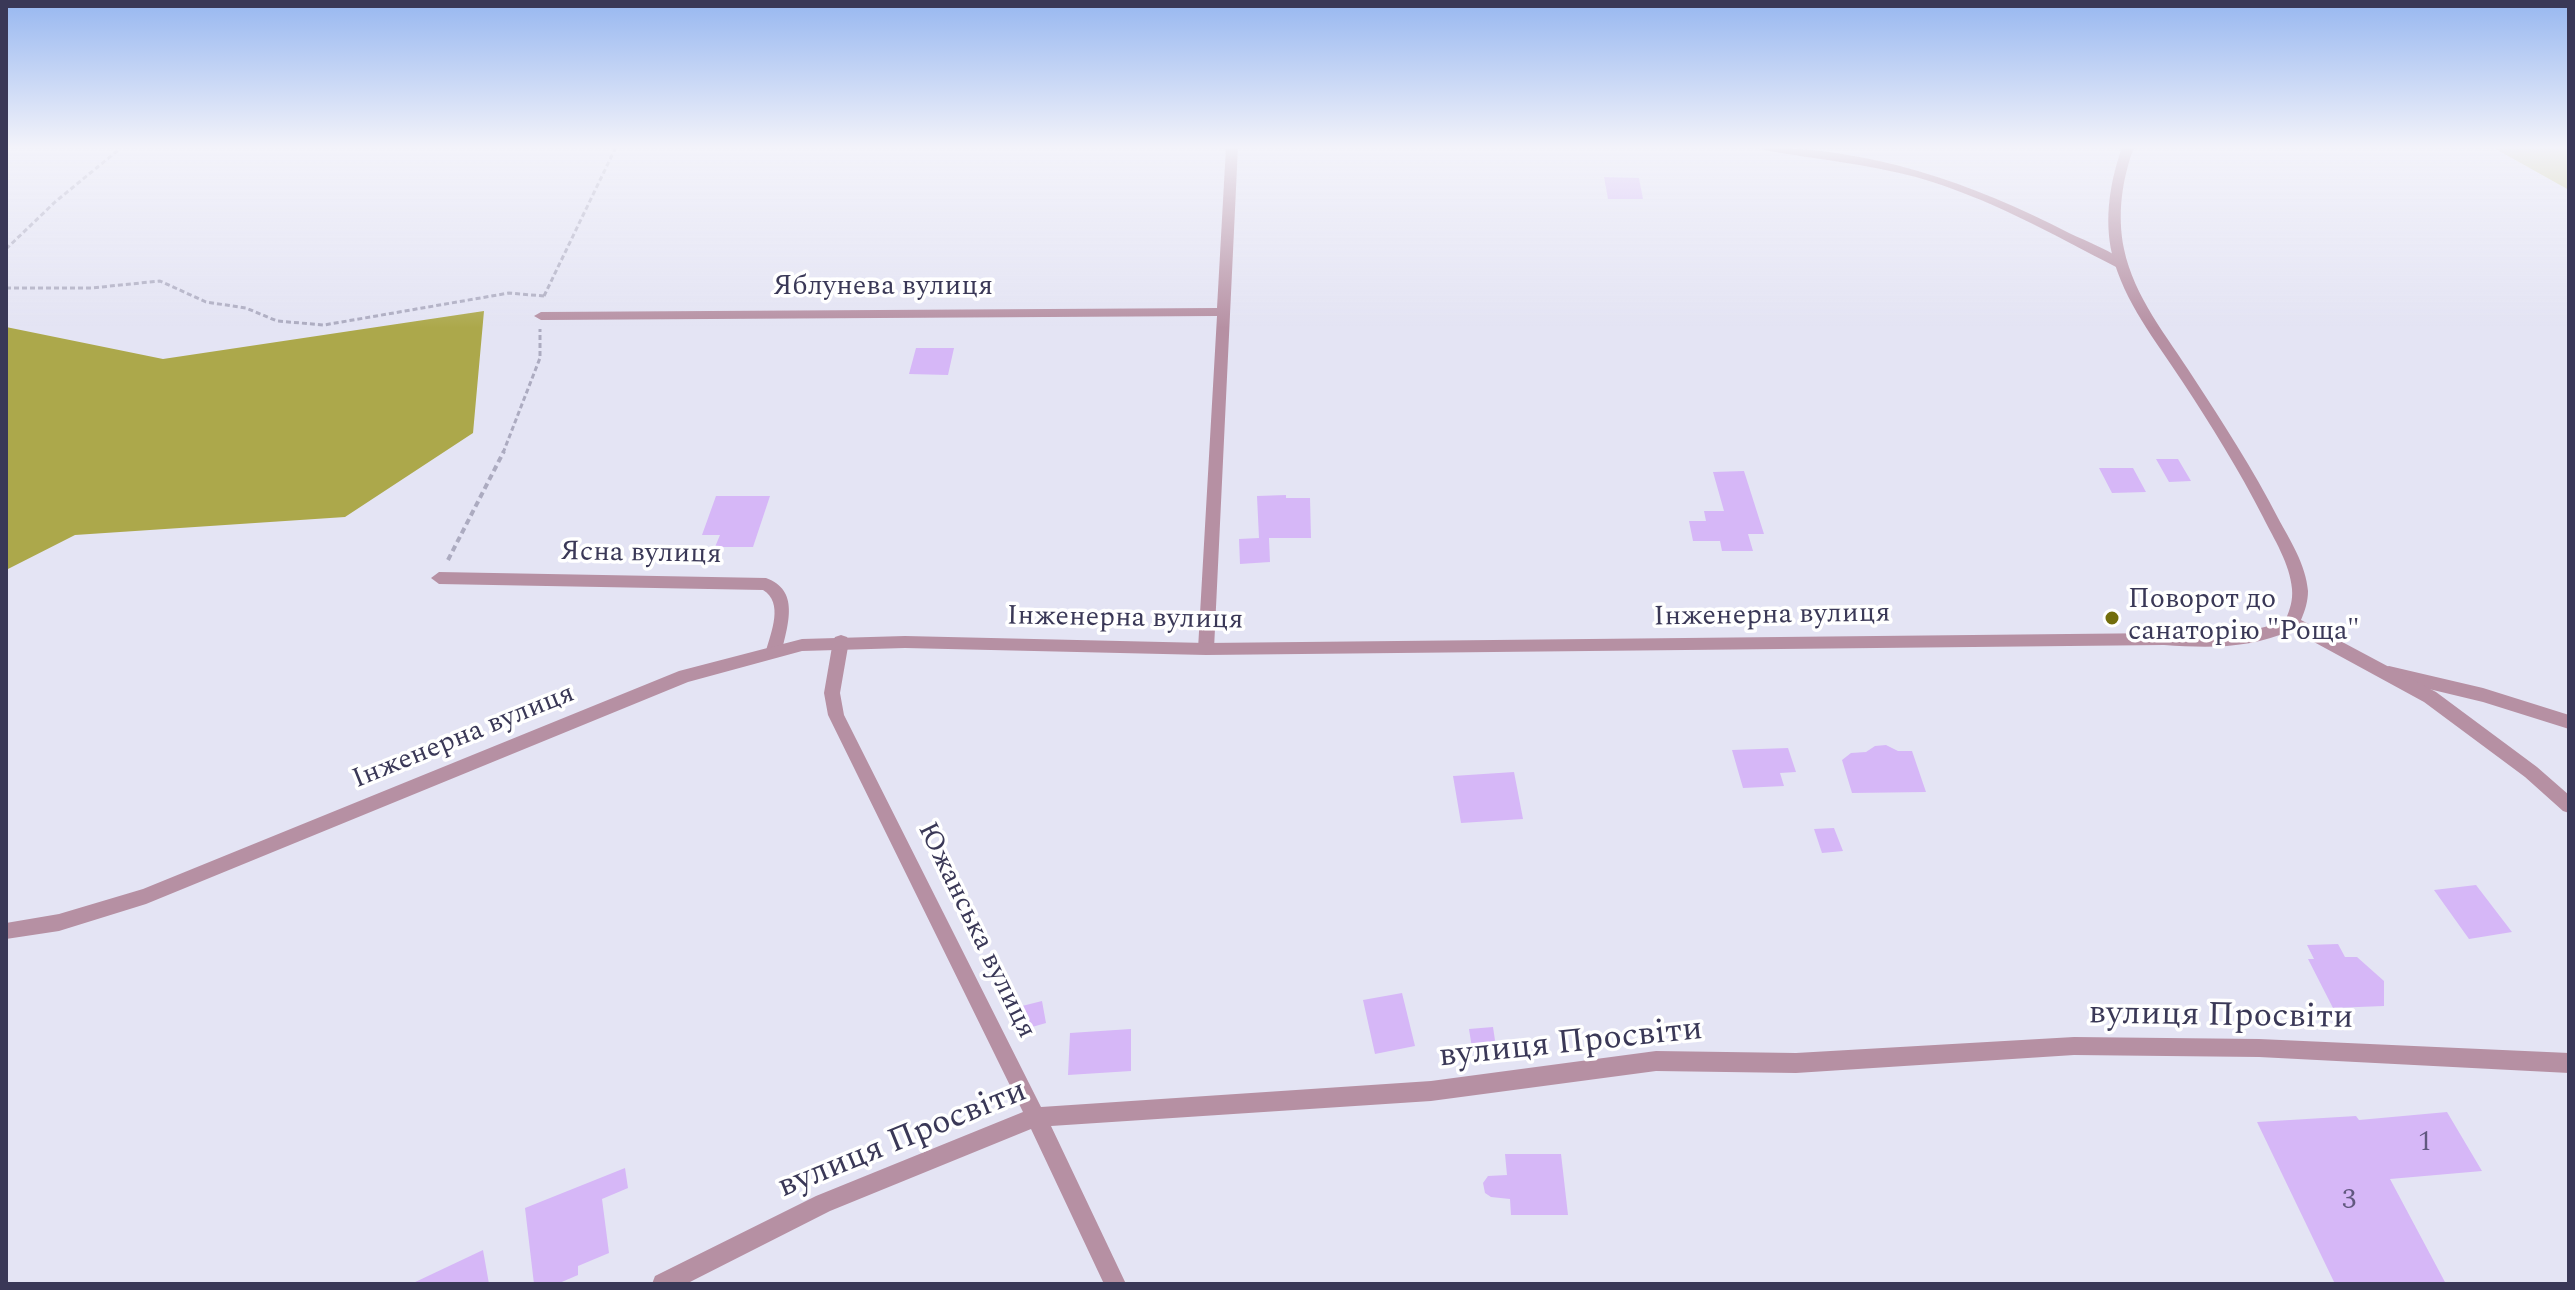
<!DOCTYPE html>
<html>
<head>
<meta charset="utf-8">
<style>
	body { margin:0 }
	#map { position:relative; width:2575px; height:1290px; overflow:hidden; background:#e4e4f4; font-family:Spectral,serif }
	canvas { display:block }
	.frame { position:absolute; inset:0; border:8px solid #3a3857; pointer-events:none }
</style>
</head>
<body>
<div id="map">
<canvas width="2575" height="1290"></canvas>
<div class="frame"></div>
</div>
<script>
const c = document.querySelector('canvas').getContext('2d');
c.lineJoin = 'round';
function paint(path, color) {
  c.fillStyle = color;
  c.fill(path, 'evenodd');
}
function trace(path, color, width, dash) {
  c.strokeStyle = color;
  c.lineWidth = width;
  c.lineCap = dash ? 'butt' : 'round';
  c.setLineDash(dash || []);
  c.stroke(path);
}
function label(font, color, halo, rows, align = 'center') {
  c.font = font + ' Spectral,serif';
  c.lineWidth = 7;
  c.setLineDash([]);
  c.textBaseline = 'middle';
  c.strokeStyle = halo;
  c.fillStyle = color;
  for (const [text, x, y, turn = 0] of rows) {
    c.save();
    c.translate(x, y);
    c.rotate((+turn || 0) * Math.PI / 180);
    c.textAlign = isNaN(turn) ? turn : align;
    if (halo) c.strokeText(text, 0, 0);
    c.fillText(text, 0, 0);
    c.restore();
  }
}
paint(new Path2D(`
	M 2492,147 L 2569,147 L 2569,190 Z`), '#cfcd8e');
paint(new Path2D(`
	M 484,311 L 473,433 L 345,517 L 75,535 L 6,570 L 6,327 L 163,359 Z`), '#aca84b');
paint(new Path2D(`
	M 1604,177 L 1639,178 L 1643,199 L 1608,199 Z
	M 916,348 L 954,348 L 948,375 L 909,374 Z
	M 2156,459 L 2178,459 L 2191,481 L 2169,482 Z
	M 2099,468 L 2133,468 L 2146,492 L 2112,493 Z
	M 1744,471 L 1764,534 L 1748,534 L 1753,551 L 1722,551 L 1720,541 L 1693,541 L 1689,521 L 1706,521 L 1704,511 L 1724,511 L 1713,472 Z
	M 1286,495 L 1286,498 L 1310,498 L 1311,538 L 1269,538 L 1270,562 L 1240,564 L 1239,539 L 1259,538 L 1257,496 Z
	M 716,496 L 770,496 L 753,547 L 715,547 L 720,535 L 702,535 Z
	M 1886,745 L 1898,751 L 1912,751 L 1926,792 L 1852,793 L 1842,760 L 1851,753 L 1866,752 L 1875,746 Z
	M 1788,748 L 1796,772 L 1780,773 L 1784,786 L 1743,788 L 1732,750 Z
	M 1514,772 L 1523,819 L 1461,823 L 1453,776 Z
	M 1834,828 L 1843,851 L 1822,853 L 1814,829 Z
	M 2476,885 L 2512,932 L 2469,939 L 2434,890 Z
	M 2338,944 L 2345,957 L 2357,957 L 2384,981 L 2384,1006 L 2333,1008 L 2308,959 L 2314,959 L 2307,945 Z
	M 1402,993 L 1415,1046 L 1375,1054 L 1363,1000 Z
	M 1042,1001 L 1046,1023 L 1018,1031 L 1014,1008 Z
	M 1493,1027 L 1496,1047 L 1472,1048 L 1469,1029 Z
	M 1131,1029 L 1131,1071 L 1068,1075 L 1070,1033 Z
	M 2447,1112 L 2482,1171 L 2390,1179 L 2446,1284 L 2335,1284 L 2257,1122 L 2356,1116 L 2359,1120 Z
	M 1505,1154 L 1561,1154 L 1568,1215 L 1511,1215 L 1510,1199 L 1491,1197 L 1485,1193 L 1483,1183 L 1488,1176 L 1507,1175 Z
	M 625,1168 L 628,1188 L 602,1199 L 609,1253 L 578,1266 L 578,1275 L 557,1284 L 534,1284 L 525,1208 Z
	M 483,1250 L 489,1284 L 411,1284 Z`), '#d6b7f7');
trace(new Path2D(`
	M 6,249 L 55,202 L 122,147
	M 6,288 L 91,288 L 160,281 L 206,302 L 246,308 L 277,321 L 324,325 L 509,293 L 544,296
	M 544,296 L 616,147
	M 503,453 L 540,358 L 540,329`), '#acabc0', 3, [5, 3]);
trace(new Path2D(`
	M 448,560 L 504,451`), '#acabc0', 4, [6, 4]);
paint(new Path2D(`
	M 1226,147 L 1238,147 L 1214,649 L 1212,653 L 1200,653 L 1198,649 L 1217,316 L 541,320 L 534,316 L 541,312 L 1217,308 Z
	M 1758,147 C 1868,147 1973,183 2069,233 C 2088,242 2113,251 2128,265 L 2126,268 L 2118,268 C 2052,234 1987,197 1916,177 C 1866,164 1814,159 1764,150 Z
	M 439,572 L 766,578 C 800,590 788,624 782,651 L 780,655 L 768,655 L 766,651 C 771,632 784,603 763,590 L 439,584 L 431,578 Z
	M 841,635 L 847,637 L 849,641 L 840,693 L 844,715 L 1041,1107 L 1431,1081 L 1656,1051 L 1796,1053 L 2074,1037 L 2259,1039 L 2569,1053 L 2569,1073 L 2259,1057 L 2074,1055 L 1796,1073 L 1656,1071 L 1431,1101 L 1051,1126 L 1126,1284 L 1104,1284 L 1031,1129 L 830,1211 L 686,1284 L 652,1284 L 655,1276 L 816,1196 L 1023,1112 L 828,715 L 824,693 L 833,641 L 835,637 Z
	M 2389,666 L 2483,688 L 2569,715 L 2569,729 L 2483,702 L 2383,678 L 2381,673 L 2383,668 Z`), '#b690a3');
paint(new Path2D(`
	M 2122,147 L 2134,147 C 2122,180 2117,214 2124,249 C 2134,297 2167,336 2193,377 C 2223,423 2253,469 2278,518 C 2290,540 2306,565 2308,591 C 2308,601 2305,611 2301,620 L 2436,692 L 2537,767 L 2569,795 L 2569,813 L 2563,811 L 2525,777 L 2424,702 L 2292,630 C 2250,649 2209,648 2164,645 L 1206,655 L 905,648 L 802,651 L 688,682 L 146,904 L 59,931 L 6,939 L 6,923 L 59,914 L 143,889 L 679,671 L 802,639 L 905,636 L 1206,643 L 2164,633 C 2207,636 2246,637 2286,619 C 2290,609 2293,600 2292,589 C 2290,564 2274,539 2263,517 C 2239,470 2211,425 2182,381 C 2156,341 2124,302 2112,254 C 2104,218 2110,182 2122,147 Z`), '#b690a3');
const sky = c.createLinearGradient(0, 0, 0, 328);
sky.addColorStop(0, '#97b7f0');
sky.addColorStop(0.45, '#f3f3fa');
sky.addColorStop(1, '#f3f3fa00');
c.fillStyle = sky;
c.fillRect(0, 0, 2575, 328);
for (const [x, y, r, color] of [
	[2112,618,8,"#726d0c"]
]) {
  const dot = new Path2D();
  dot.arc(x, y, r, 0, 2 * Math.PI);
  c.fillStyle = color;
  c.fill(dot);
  trace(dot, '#fff', 3);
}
label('28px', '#3a3857', '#fff', [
	["Яблунева вулиця",883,289],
	["Ясна вулиця",641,555,1],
	["Інженерна вулиця",1772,617,-1],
	["Інженерна вулиця",1125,620,1],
	["Інженерна вулиця",464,738,-22],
	["Южанська вулиця",975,931,64]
]);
label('28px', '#3a3857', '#fff', [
	["Поворот до",2128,602],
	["санаторію \"Роща\"",2128,634]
], 'left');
label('28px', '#61587f', null, [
	["1",2425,1145],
	["3",2349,1203]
]);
label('34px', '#3a3857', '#fff', [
	["вулиця Просвіти",2221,1018,1],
	["вулиця Просвіти",1571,1045,-6],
	["вулиця Просвіти",903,1141,-22]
]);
</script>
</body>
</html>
